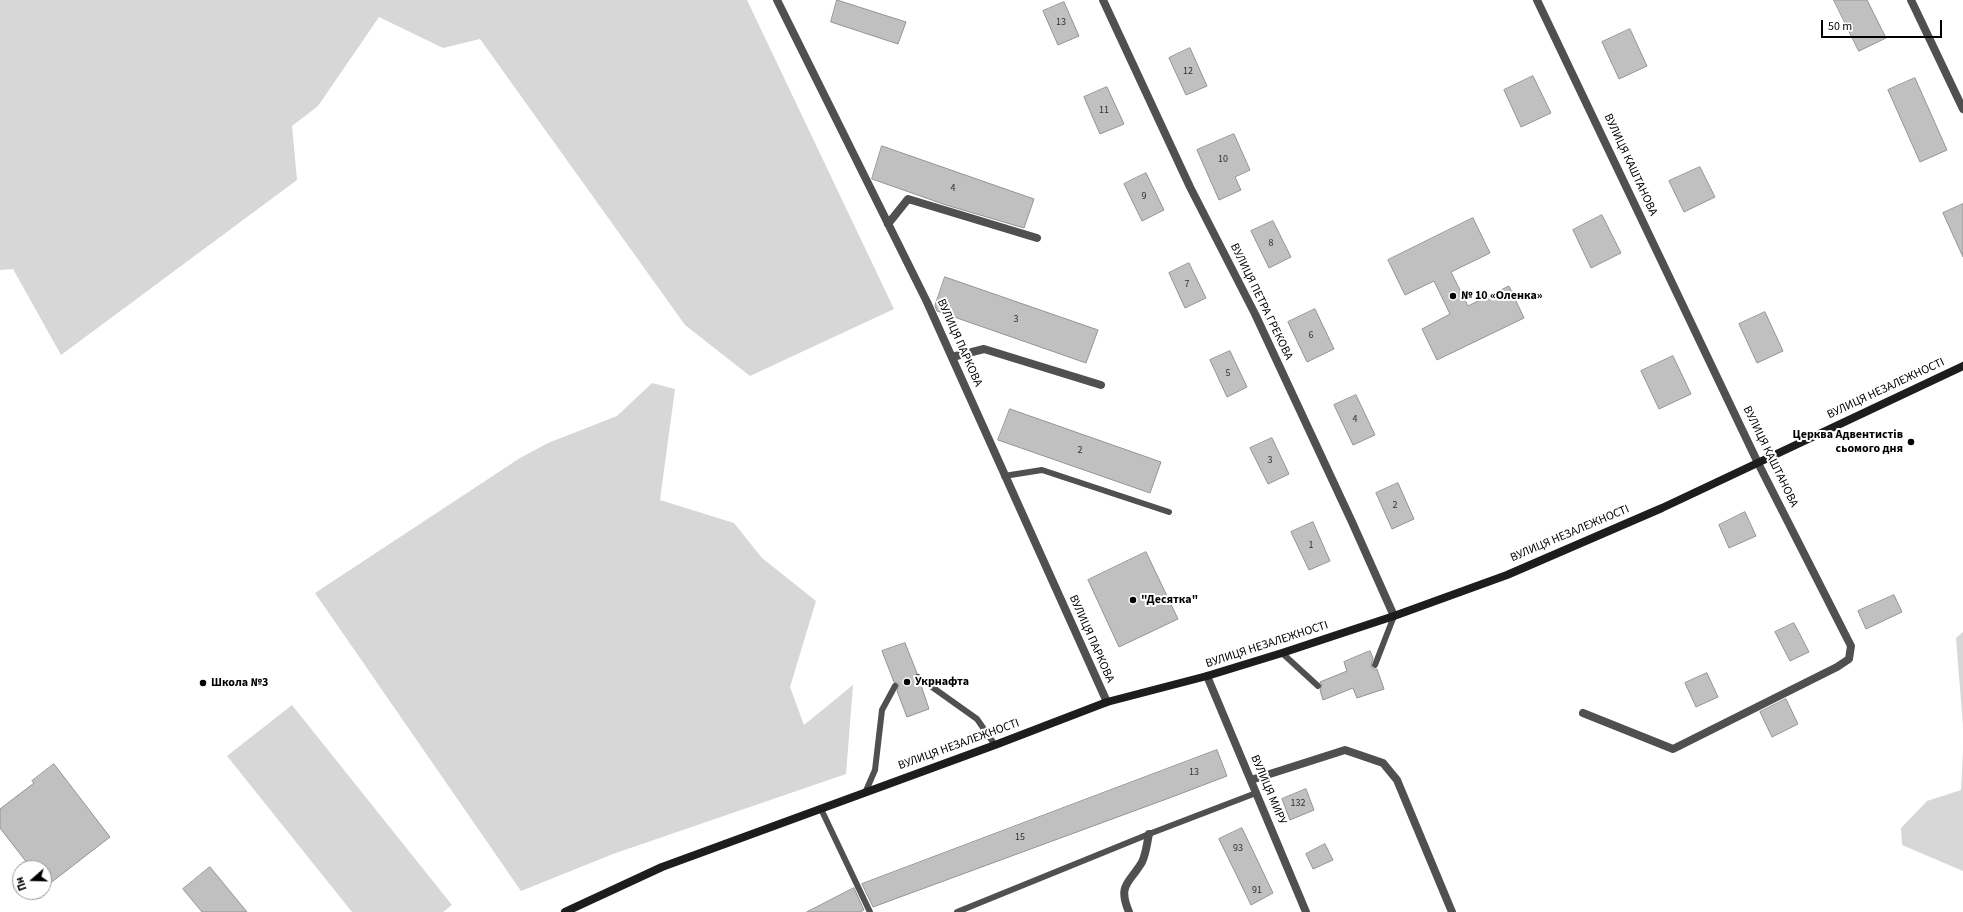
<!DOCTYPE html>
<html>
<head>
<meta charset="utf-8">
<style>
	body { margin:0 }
	#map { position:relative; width:1963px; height:912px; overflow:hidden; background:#fff; font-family:"Source Sans 3",sans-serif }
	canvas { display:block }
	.north { position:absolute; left:12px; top:860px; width:40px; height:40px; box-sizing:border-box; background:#fff; border:1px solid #999; border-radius:50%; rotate:250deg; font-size:11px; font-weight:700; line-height:16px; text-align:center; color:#000 }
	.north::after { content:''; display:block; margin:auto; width:14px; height:18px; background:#000; clip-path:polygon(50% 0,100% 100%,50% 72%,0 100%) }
	.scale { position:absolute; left:1821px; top:20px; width:121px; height:18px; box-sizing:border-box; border:2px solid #000; border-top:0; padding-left:5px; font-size:12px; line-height:14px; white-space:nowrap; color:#000; -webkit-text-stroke:3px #fff; paint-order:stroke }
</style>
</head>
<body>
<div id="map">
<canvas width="1963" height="912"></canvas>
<div class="north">Пн</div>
<div class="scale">50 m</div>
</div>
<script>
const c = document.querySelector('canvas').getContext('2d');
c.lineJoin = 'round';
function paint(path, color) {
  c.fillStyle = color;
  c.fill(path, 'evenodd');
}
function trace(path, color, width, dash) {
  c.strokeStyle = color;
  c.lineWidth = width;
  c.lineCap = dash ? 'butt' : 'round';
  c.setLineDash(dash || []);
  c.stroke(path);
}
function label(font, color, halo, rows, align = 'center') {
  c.font = font + ' "Source Sans 3",sans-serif';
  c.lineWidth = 4;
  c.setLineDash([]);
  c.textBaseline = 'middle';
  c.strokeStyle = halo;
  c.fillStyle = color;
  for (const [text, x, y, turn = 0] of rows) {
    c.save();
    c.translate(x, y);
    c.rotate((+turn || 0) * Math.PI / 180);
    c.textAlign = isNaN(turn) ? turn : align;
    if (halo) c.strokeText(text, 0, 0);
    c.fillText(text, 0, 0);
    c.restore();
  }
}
paint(new Path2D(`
	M 0,0 L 747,0 L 894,309 L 750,376 L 685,325 L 480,39 L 443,48 L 379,17 L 318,106 L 292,126 L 297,180 L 61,355 L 13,269 L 0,270 Z
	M 652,383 L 675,389 L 660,500 L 734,523 L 762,558 L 816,601 L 790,687 L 804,725 L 853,685 L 846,774 L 613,854 L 521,891 L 315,593 L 520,458 L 548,443 L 617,416 Z
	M 1963,632 L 1963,726 L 1956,638 Z
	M 292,705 L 452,905 L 443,912 L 352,912 L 227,756 Z
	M 1963,750 L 1963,871 L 1902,845 L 1901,828 L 1927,801 L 1961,790 Z`), '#d7d7d7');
const building = new Path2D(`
	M 837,0 L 906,22 L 898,44 L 831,22 Z
	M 1834,0 L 1867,0 L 1886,38 L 1859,51 Z
	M 1064,2 L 1079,36 L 1058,45 L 1043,11 Z
	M 1630,29 L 1647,66 L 1619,79 L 1602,42 Z
	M 1190,48 L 1207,86 L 1186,95 L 1169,58 Z
	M 1533,76 L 1551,113 L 1521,127 L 1504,90 Z
	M 1915,78 L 1947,150 L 1920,162 L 1888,90 Z
	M 1107,87 L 1124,124 L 1100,134 L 1084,97 Z
	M 1234,134 L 1250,170 L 1235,177 L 1241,190 L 1219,200 L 1197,150 Z
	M 882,146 L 1034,199 L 1024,228 L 946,205 L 872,179 Z
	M 1700,167 L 1715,197 L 1684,212 L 1669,181 Z
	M 1146,173 L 1164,210 L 1142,221 L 1124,184 Z
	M 1963,204 L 1963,257 L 1943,213 Z
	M 1602,215 L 1621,253 L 1591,268 L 1573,230 Z
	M 1473,218 L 1490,253 L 1451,272 L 1468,306 L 1509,286 L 1524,318 L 1437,360 L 1422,329 L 1450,314 L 1434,281 L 1405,295 L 1388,260 Z
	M 1273,221 L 1291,257 L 1269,268 L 1251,231 Z
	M 1189,263 L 1206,298 L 1185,308 L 1169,273 Z
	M 945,277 L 1098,330 L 1086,363 L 937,311 L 935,306 Z
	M 1315,309 L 1334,349 L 1307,362 L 1288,322 Z
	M 1765,312 L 1783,351 L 1757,363 L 1739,324 Z
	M 1230,351 L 1247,387 L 1227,397 L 1210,360 Z
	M 1673,356 L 1691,394 L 1659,409 L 1641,371 Z
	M 1356,395 L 1375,435 L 1353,445 L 1334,405 Z
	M 1010,409 L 1161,462 L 1150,493 L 998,440 Z
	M 1272,438 L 1289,474 L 1268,484 L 1250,448 Z
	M 1398,483 L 1414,519 L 1392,529 L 1376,493 Z
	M 1745,512 L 1756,536 L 1729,548 L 1719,525 Z
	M 1313,522 L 1330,561 L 1309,570 L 1291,532 Z
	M 1146,552 L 1178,619 L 1119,647 L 1088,580 Z
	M 1894,595 L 1902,612 L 1866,629 L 1858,611 Z
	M 1794,623 L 1809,652 L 1790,661 L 1775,632 Z
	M 905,643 L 917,673 L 914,678 L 921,685 L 929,709 L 907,717 L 897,691 L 899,684 L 894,682 L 882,651 Z
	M 1370,651 L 1373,658 L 1371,666 L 1373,669 L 1377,669 L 1384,689 L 1357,698 L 1353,688 L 1323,700 L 1320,690 L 1322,685 L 1320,682 L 1347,671 L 1344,662 Z
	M 1707,673 L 1718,697 L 1696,707 L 1685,683 Z
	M 1786,699 L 1798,724 L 1772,737 L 1760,712 Z
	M 1217,750 L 1227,776 L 1172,797 L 873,907 L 862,884 Z
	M 54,764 L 110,837 L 44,888 L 44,868 L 31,868 L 0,828 L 0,809 L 34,783 L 32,781 Z
	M 1306,789 L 1314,810 L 1290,820 L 1282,799 Z
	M 1242,828 L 1273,893 L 1251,905 L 1219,839 Z
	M 1325,844 L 1333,860 L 1313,869 L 1306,854 Z
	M 210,867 L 247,912 L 202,912 L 183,889 Z
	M 854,888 L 864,910 L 860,912 L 807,912 Z`);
paint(building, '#c0c0c0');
trace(building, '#949494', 1);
trace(new Path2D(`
	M 1004,476 L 1042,470 L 1169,512
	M 1282,653 L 1318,686
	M 1375,665 L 1394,616
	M 918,677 L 977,719 L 995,745
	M 865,793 L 875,770 L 882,710 L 895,686
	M 821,809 L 870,912
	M 957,912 L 1149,834 L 1256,793`), '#505050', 6);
trace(new Path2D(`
	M 1103,0 L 1190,187 L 1255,314 L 1352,522 L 1394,616
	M 1537,0 L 1758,463 L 1851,646 L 1849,659 L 1837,667 L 1673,749 L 1583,713
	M 1911,0 L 1963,109
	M 888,224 L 908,199 L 1037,238
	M 952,357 L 984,349 L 1101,385
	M 1251,780 L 1345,750 L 1383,763 L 1397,780 L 1452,912
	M 1129,912 C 1117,884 1130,883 1142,862 C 1146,854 1147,843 1149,834`), '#505050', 8);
trace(new Path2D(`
	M 777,0 L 927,302 L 1107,702
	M 1207,676 L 1306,912`), '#505050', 8);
trace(new Path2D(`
	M 565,912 L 662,867 L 995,745 L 1107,702 L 1207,676 L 1282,653 L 1394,616 L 1507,575 L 1662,508 L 1963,366`), '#1d1d1d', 8);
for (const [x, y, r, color] of [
	[1453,296,4,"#000"],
	[1911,442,4,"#000"],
	[1133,600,4,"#000"],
	[907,682,4,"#000"],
	[203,683,4,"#000"]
]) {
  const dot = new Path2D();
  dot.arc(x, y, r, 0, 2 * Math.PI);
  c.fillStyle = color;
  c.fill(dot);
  trace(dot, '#fff', 1.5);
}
label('10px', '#303030', null, [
	["13",1061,23],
	["12",1188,72],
	["11",1104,111],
	["10",1223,160],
	["4",953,189],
	["9",1144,197],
	["8",1271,244],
	["7",1187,285],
	["3",1016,320],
	["6",1311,336],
	["5",1228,374],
	["4",1355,420],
	["2",1080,451],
	["3",1270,461],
	["2",1395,506],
	["1",1311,546],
	["13",1194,773],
	["132",1298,804],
	["15",1020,838],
	["93",1238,849],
	["91",1257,891]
]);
label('12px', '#000', '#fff', [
	["ВУЛИЦЯ КАШТАНОВА",1630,165,65],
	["ВУЛИЦЯ ПЕТРА ГРЕКОВА",1261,302,64],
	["ВУЛИЦЯ ПАРКОВА",959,343,66],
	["ВУЛИЦЯ НЕЗАЛЕЖНОСТІ",1886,389,-25],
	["ВУЛИЦЯ КАШТАНОВА",1770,457,64],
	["ВУЛИЦЯ НЕЗАЛЕЖНОСТІ",1570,534,-23],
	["ВУЛИЦЯ ПАРКОВА",1091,639,66],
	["ВУЛИЦЯ НЕЗАЛЕЖНОСТІ",1267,645,-18],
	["ВУЛИЦЯ НЕЗАЛЕЖНОСТІ",959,745,-20],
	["ВУЛИЦЯ МИРУ",1268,790,67]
]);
label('bold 12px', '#000', '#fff', [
	["№ 10 «Оленка»",1461,296],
	["Церква Адвентистів",1903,435,"right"],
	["сьомого дня",1903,449,"right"],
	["\"Десятка\"",1141,600],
	["Укрнафта",915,682],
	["Школа №3",211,683]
], 'left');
</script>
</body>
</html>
